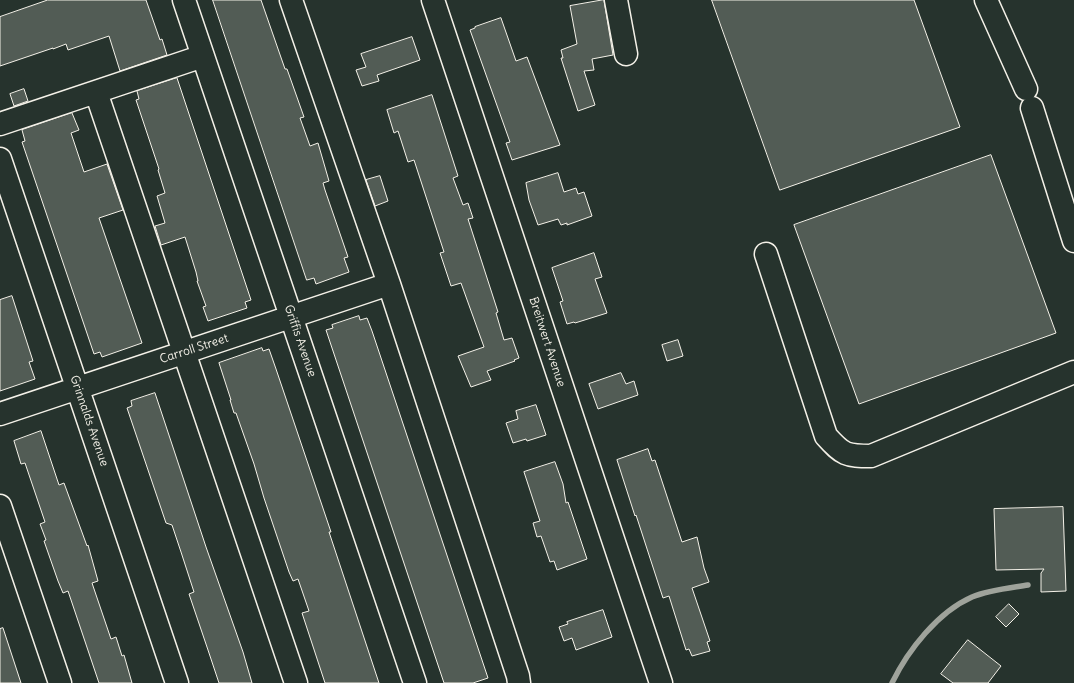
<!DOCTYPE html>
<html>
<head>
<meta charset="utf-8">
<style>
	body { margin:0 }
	canvas { display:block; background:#26332d }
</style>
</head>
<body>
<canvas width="1074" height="683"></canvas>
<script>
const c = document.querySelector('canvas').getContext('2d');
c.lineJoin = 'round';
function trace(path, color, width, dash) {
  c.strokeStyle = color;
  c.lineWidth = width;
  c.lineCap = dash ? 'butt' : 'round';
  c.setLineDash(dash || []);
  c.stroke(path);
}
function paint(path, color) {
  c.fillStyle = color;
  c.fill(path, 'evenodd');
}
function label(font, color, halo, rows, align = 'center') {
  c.font = font + ' Delius,sans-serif';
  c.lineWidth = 4;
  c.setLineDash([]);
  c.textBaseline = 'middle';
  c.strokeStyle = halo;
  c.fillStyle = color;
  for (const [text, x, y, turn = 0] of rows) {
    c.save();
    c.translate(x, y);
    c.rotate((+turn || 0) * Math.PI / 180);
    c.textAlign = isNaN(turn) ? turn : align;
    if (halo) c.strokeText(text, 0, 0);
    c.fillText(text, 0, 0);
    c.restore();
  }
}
trace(new Path2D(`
	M 892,683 C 908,650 938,612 972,597 C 989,590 1010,588 1028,585`), '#9fa39b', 5.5);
const building = new Path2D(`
	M 48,0 L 146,0 L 160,40 L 162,39 L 167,55 L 120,71 L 109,36 L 68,50 L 66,44 L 53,49 L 53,48 L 0,66 L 0,17 Z
	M 213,0 L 261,0 L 285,69 L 287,69 L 304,117 L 300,118 L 310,146 L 318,143 L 329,181 L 323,183 L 325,190 L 348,257 L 344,258 L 349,272 L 316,284 L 314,278 L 307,280 Z
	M 604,0 L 613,55 L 592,59 L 594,70 L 584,71 L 595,105 L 578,111 L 561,58 L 563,58 L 561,50 L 577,44 L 570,6 Z
	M 712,0 L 914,0 L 960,127 L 780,190 Z
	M 501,18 L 516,61 L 527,57 L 560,145 L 512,160 L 506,143 L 510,142 L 470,30 L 475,28 L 475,27 Z
	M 412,37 L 420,60 L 377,75 L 379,81 L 362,86 L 356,70 L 366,67 L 361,54 Z
	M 177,78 L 251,300 L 245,302 L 247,308 L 208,321 L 203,307 L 206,306 L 197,281 L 198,281 L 196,272 L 185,237 L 161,245 L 155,226 L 165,223 L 157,196 L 165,193 L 158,170 L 159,169 L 136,100 L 139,99 L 137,91 Z
	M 24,89 L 28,101 L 14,106 L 10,94 Z
	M 432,95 L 458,176 L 453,178 L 463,205 L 468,203 L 473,218 L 468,219 L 498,312 L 496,313 L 504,340 L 512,338 L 519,358 L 514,360 L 515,361 L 487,371 L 491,380 L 471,387 L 458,356 L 484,347 L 461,283 L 451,286 L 440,253 L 444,252 L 414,160 L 408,162 L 398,131 L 394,133 L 387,110 Z
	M 72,113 L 79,130 L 71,133 L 84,172 L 107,164 L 123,210 L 99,218 L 142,343 L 102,357 L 100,352 L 94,354 L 22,142 L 25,141 L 22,130 Z
	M 991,155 L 1056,333 L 859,404 L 794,225 Z
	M 558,173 L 564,192 L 576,188 L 578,194 L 584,192 L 592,216 L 567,225 L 567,223 L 561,225 L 558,219 L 538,225 L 529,200 L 526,183 Z
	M 380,176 L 388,201 L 375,206 L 366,180 Z
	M 594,253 L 602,277 L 595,279 L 607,313 L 575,323 L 574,322 L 567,324 L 560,302 L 563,301 L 552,268 Z
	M 12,296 L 33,361 L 29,362 L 35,379 L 0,391 L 0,300 Z
	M 359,316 L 360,320 L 367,318 L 372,331 L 488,678 L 473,683 L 444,683 L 326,330 L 333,328 L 332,325 Z
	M 678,340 L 683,356 L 667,361 L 662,345 Z
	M 262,348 L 263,351 L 269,349 L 276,369 L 331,532 L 329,532 L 379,683 L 325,683 L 302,613 L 309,611 L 298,579 L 293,581 L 289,572 L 264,498 L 254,464 L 236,413 L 234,413 L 230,400 L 231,400 L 219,363 Z
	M 621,373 L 626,384 L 634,381 L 638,395 L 598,409 L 589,384 Z
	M 155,393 L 206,547 L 243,652 L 252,683 L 219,683 L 208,650 L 189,594 L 194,592 L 181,552 L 172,525 L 166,523 L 127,408 L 132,406 L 131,401 Z
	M 536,405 L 546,435 L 527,441 L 526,439 L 513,443 L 506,423 L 518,419 L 516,411 Z
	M 41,431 L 59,485 L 64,483 L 87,546 L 88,545 L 98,581 L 92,583 L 111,639 L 116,637 L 122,656 L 124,655 L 132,683 L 99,683 L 68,591 L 63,593 L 58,581 L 44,541 L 46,540 L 40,524 L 45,522 L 25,463 L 21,464 L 14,441 Z
	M 648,449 L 652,461 L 655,460 L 682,542 L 697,537 L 704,568 L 709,582 L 692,588 L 710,641 L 707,642 L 710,651 L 692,656 L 689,649 L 686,650 L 669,596 L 663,598 L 636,515 L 635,516 L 617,460 Z
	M 555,462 L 563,484 L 566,503 L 568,502 L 587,559 L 557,570 L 554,561 L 550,562 L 541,536 L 537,537 L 533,523 L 540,521 L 524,472 Z
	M 1063,507 L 1066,591 L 1041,592 L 1041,573 L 1044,569 L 996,570 L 994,509 Z
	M 1009,604 L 1019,614 L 1006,627 L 996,617 Z
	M 603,610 L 612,637 L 576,650 L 572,638 L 564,641 L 559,627 L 568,624 L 567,622 Z
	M 3,628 L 21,683 L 0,683 L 0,629 Z
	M 968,640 L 1001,666 L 988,683 L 953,683 L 941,674 Z`);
paint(building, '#525c55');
trace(building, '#f4f1e8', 1);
const minor = new Path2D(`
	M 184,0 L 415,683
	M 291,0 L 389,284 L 518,676 L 519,683
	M 433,0 L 661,683
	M 616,0 L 626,54
	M 986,0 L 1026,89
	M 96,92 L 296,683
	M 1032,108 L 1074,241
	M 0,124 L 203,56
	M 0,159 L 177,683
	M 766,254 L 826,436 C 843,455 846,456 871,456 L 1074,372
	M 0,414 L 389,284
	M 0,506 L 60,683`);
trace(minor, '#f4f1e8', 25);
trace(minor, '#26332d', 22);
label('12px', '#f4f1e8', '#26332d', [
	["Griffis Avenue",300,341,71],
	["Breitwert Avenue",547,342,72],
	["Carroll Street",194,349,-18],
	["Grinnalds Avenue",89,421,71]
]);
</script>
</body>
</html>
